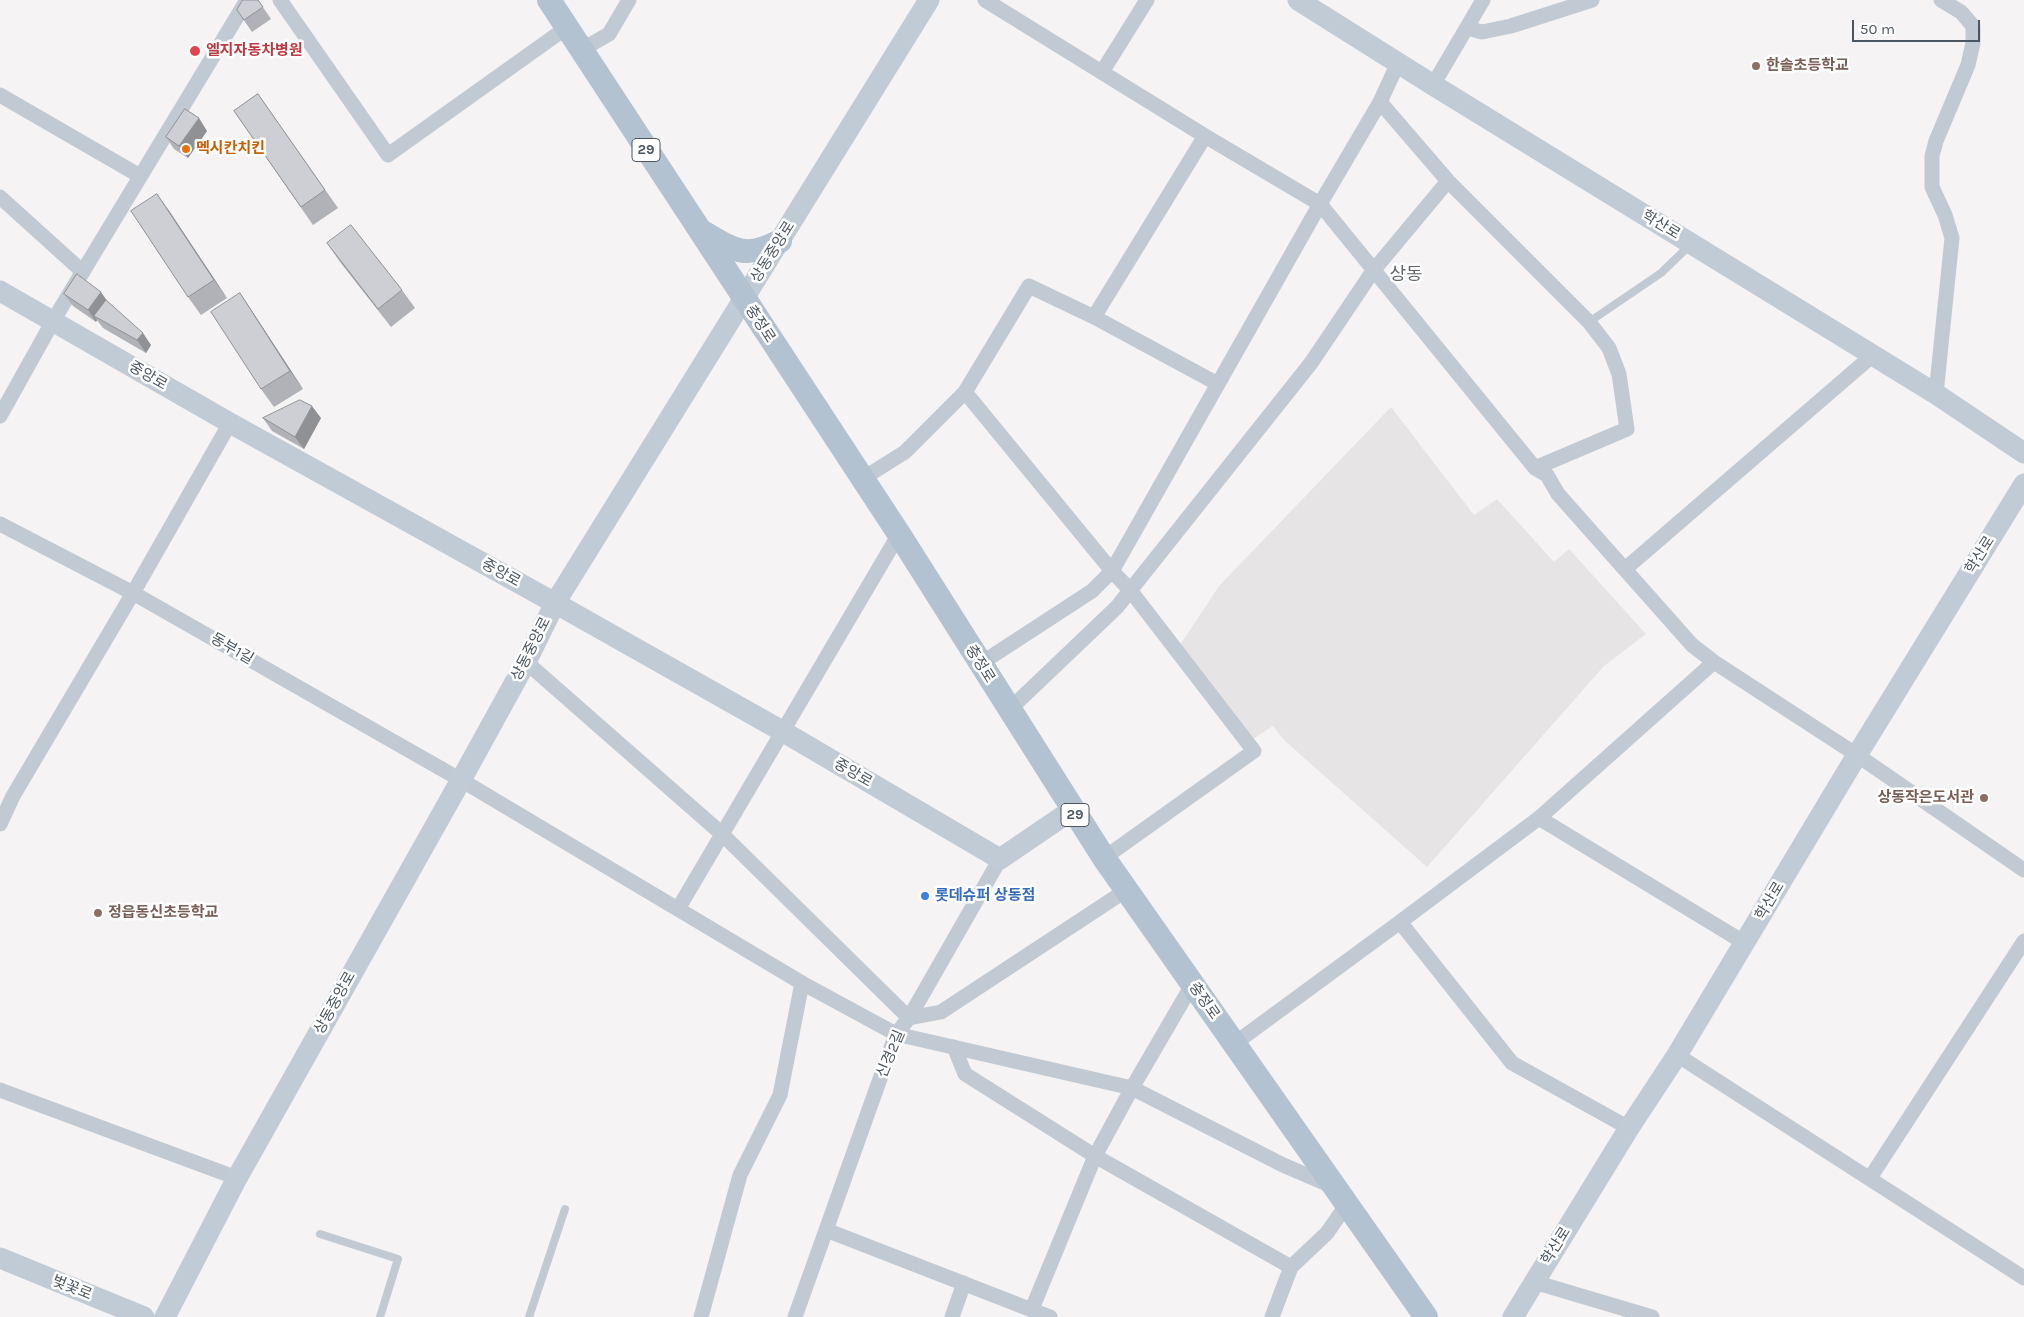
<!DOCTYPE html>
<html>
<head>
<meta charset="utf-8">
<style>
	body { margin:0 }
	#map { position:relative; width:2024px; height:1317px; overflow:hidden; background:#f5f3f3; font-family:Karla,sans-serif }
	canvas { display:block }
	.scale { position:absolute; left:1852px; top:20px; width:128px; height:22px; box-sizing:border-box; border:2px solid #4a5661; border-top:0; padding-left:6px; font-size:15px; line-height:18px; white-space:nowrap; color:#4a5661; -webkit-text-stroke:4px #fff; paint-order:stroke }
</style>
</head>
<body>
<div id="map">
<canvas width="2024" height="1317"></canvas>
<div class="scale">50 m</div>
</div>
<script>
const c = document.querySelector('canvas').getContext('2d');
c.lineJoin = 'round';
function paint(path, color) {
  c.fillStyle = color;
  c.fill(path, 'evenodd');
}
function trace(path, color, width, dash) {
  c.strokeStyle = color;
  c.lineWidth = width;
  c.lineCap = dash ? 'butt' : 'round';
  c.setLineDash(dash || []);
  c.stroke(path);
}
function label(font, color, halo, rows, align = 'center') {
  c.font = font + ' Karla,"Noto Sans KR",sans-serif';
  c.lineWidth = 5;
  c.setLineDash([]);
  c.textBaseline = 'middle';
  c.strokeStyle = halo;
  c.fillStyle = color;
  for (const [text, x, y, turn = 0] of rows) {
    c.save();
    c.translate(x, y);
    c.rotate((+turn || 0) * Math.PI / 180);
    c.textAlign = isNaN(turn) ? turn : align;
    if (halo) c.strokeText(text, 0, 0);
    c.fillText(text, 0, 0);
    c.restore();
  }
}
paint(new Path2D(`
	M 1391,407 L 1474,515 L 1497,499 L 1554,562 L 1569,549 L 1646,634 L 1604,666 L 1427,867 L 1284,740 L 1273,726 L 1253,739 L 1180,645 L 1219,586 Z`), '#e6e4e5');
trace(new Path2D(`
	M 1589,322 L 1661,273 L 1690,245
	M 320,1234 L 398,1259 L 380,1317
	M 529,1317 L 565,1209`), '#c1cad2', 8);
trace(new Path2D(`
	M 280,0 L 388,155 L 566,28
	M 1467,28 L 1482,32 L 1511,26 L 1592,0
	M 581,50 L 609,34 L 629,0
	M 1102,72 L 1147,0
	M 1433,85 L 1483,0
	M 0,95 L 140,176
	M 1205,136 L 1320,204 L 1535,468 L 1627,429 L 1619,374 L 1609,348 L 1589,322 L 1448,181 L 1380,102
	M 0,197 L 83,272
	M 1094,317 L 1218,384
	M 965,392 L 1112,571 L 1130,590 L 1254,751 L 1104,858
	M 1936,394 L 1952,238 L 1945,215 L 1932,187 L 1932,156 L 1936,141 L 1968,65 L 1973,43 L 1973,26 L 1961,12 L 1941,0
	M 0,416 L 53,321 L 247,0
	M 1535,468 L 1547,475 L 1558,494 L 1692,645 L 1714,662
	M 862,479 L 905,452 L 965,392 L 1029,286 L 1094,317 L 1205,136 L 985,0
	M 0,524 L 133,593 L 461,780 L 802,983 L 780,1095 L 740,1175 L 701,1317
	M 1625,569 L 1873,355
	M 526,662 L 722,834 L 909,1018 L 941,1012 L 1125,891
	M 980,664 L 1092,591 L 1112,571 L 1320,204 L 1380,102 L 1398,63
	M 1009,710 L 1117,607 L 1311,363 L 1373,271 L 1448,181
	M 1539,818 L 1745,943
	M 0,824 L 13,796 L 133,593 L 230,423
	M 678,909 L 899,534
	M 1400,922 L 1512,1063 L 1629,1128
	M 802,983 L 896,1034 L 1132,1088 L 1283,1165 L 1332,1186
	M 1234,1044 L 1400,922 L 1539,818 L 1714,662 L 1857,755 L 2024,870
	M 954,1047 L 965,1074 L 1095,1156 L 1291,1267
	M 1677,1055 L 2024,1278
	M 0,1090 L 237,1178
	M 1870,1178 L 2024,941
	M 826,1230 L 1050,1317
	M 1534,1282 L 1652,1317
	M 1032,1309 L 1095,1156 L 1132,1088 L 1192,985
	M 795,1317 L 896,1034 L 909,1018 L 1000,859
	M 952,1317 L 964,1283
	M 1272,1317 L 1291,1267 L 1327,1233 L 1347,1204`), '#c1cad2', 15);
trace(new Path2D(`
	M 1298,0 L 1433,85 L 1936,394 L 2024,453
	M 0,291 L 230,423 L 555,603 L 782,731 L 1000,859 L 1072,810
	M 0,1258 L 144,1317
	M 165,1317 L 237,1178 L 461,780 L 526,662 L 555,603 L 929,0
	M 1513,1317 L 1629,1128 L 1677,1055 L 1857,755 L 2024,484`), '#c1cbd6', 21);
trace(new Path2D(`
	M 549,0 L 899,534 L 1104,858 L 1426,1317
	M 701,231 C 733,250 745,260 780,241`), '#b3c2d1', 24);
paint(new Path2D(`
	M 258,0 L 271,19 L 252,32 L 237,10 Z
	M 258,94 L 338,208 L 313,225 L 234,111 Z
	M 207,131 L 188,158 L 174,149 L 166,137 Z
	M 157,194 L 227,298 L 201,315 L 188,297 Z
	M 327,243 L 402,290 L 415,308 L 391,327 L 340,262 Z
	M 240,293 L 252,311 L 303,389 L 274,407 L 261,389 Z
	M 64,294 L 107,301 L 151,345 L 146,353 L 103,328 L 97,320 L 96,322 L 73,306 Z
	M 263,418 L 321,418 L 304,449 L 272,431 Z`), '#b0b2b7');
paint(new Path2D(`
	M 199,118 L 207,131 L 188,158 L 179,146 Z
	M 157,194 L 170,212 L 227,298 L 214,280 Z
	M 101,292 L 110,305 L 94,316 L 97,320 L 96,322 L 88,310 Z
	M 240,293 L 252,311 L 303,389 L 290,371 Z
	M 143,333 L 151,345 L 146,353 L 137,340 Z
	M 312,406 L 321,418 L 304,449 L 295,437 Z`), '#909195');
const building = new Path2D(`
	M 243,0 L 258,0 L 263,7 L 244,20 L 237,10 Z
	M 258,94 L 325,190 L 301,207 L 234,111 Z
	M 185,109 L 199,118 L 179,146 L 166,137 Z
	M 157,194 L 214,280 L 188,297 L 131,211 Z
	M 351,225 L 402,290 L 378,309 L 327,243 Z
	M 77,274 L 101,292 L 88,310 L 64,294 Z
	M 240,293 L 290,371 L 261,389 L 211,312 Z
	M 106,300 L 143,333 L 137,340 L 94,316 Z
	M 300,400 L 312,406 L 295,437 L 263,418 Z`);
paint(building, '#cdcfd5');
trace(building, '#909195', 1);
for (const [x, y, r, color] of [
	[195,51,6,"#e0444e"],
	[1756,66,5,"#8d6e63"],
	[186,149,5,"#e8710a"],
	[1984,798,5,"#8d6e63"],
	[925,896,5,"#3f7fe0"],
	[98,913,5,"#8d6e63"]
]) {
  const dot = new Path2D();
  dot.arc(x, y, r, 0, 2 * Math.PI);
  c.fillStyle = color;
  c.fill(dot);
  trace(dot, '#fff', 2);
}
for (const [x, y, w] of [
	[646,150,28],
	[1075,815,28]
]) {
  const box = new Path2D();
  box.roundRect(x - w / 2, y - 11.5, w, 23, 4);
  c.fillStyle = '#fff';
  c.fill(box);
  trace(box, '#4a5661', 1);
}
label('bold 14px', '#4a5661', null, [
	["29",646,150],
	["29",1075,815]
]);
label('bold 15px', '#be3a42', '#fff', [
	["엘지자동차병원",206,51]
], 'left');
label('bold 15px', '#785e54', '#fff', [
	["한솔초등학교",1766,66],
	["상동작은도서관",1974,798,"right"],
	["정읍동신초등학교",108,913]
], 'left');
label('bold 15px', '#c56008', '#fff', [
	["멕시칸치킨",196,149]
], 'left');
label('15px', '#4a5661', '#fff', [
	["학산로",1661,225,31],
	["상동중앙로",773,252,-58],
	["충정로",760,324,57],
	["중앙로",148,376,30],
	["학산로",1980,555,-58],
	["중앙로",501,573,29],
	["동부1길",232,649,30],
	["상동중앙로",531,649,-63],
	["충정로",980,664,58],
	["중앙로",853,773,30],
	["학산로",1770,901,-59],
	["충정로",1204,1001,55],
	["상동중앙로",335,1003,-61],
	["신경2길",891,1054,-67],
	["학산로",1556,1246,-58],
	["벚꽃로",72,1288,22]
]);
label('bold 15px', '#366cbe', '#fff', [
	["롯데슈퍼 상동점",935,896]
], 'left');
label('18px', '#5f6368', '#fff', [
	["상동",1406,275]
]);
</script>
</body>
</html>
